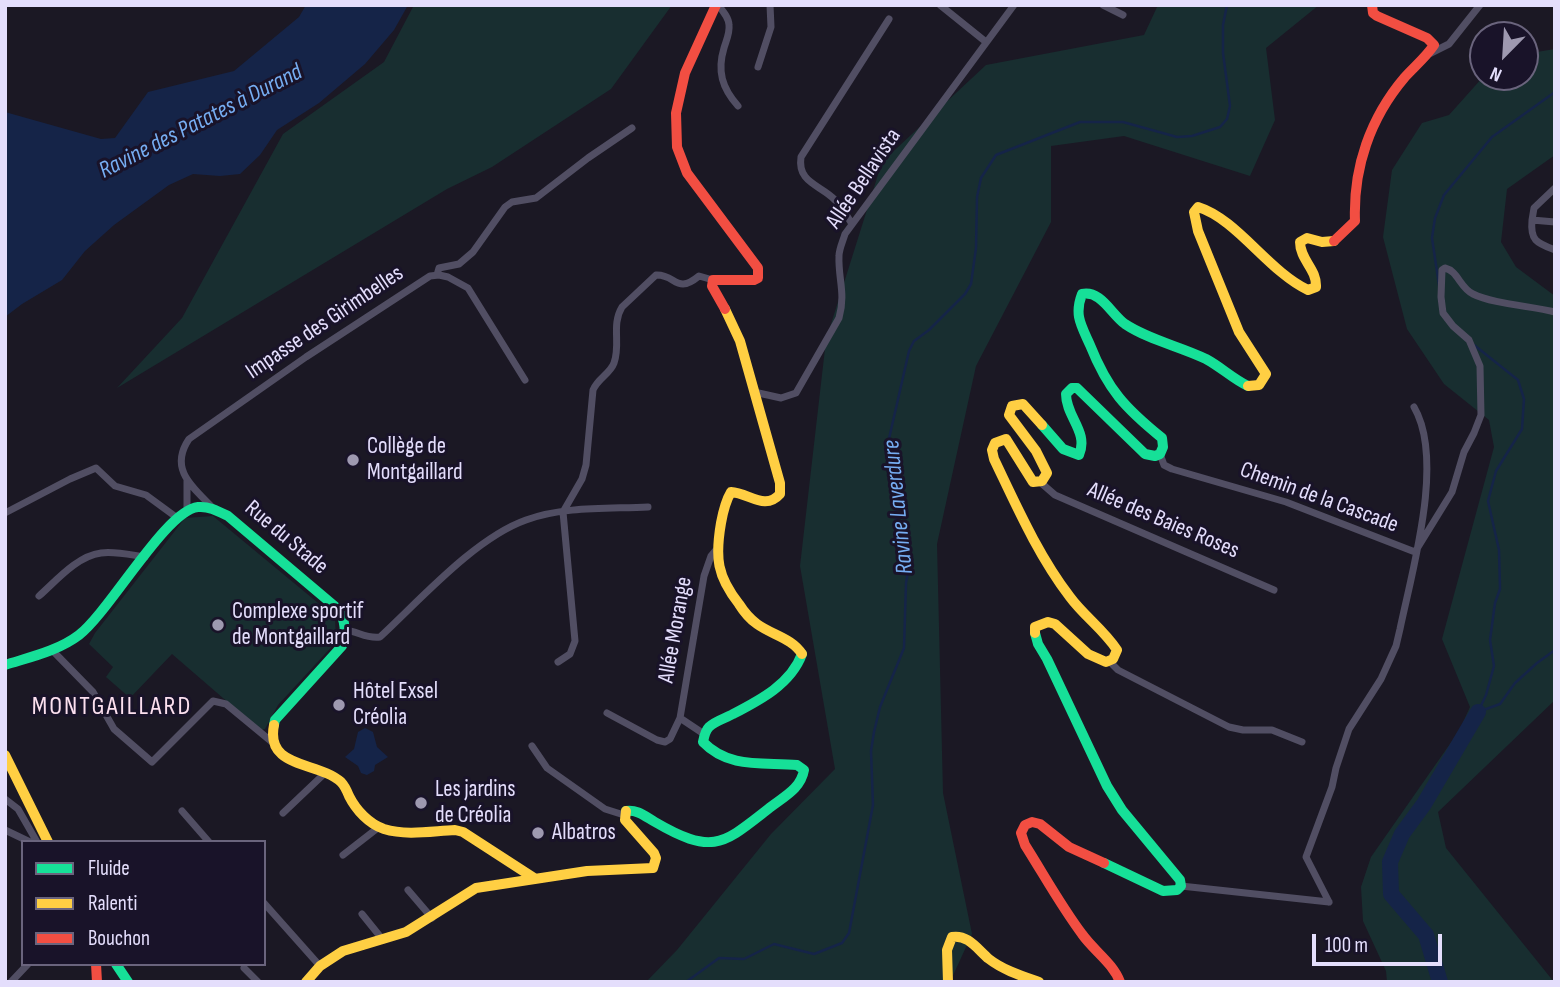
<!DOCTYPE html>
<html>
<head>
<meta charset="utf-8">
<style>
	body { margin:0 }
	#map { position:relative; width:1560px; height:987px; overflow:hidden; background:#1b1824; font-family:"Sofia Sans Condensed",sans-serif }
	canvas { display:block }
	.frame { position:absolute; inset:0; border:7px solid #e4defc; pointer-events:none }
	.legend { position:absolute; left:21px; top:840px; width:245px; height:126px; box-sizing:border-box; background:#191329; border:2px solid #6a647d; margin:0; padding:9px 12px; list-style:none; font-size:21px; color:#e4defc }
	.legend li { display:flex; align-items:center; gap:14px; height:35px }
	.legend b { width:35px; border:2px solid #6a647d }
	.north { position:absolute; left:1469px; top:21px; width:70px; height:70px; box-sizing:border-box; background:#191329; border:2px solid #6a647d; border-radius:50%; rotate:204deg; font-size:19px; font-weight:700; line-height:28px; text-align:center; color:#e4defc }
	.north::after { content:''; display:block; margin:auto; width:24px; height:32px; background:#9e99b0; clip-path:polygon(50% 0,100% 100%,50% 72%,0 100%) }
	.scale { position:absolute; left:1312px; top:934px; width:130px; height:32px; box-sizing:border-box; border:4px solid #e4defc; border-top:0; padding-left:9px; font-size:21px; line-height:24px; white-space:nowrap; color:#e4defc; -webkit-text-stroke:5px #191329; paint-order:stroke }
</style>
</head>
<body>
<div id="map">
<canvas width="1560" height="987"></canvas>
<div class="frame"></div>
<ul class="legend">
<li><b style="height:9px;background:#16e098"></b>Fluide</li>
<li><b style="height:9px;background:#ffcf43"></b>Ralenti</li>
<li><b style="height:9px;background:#f24e42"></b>Bouchon</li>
</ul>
<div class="north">N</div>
<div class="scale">100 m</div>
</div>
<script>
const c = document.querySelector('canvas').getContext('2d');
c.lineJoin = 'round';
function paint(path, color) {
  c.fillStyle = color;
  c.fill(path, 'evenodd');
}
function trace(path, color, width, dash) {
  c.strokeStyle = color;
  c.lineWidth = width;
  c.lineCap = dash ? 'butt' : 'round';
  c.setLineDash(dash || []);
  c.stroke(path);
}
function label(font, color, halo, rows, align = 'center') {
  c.font = font + ' "Sofia Sans Condensed",sans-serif';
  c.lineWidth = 6;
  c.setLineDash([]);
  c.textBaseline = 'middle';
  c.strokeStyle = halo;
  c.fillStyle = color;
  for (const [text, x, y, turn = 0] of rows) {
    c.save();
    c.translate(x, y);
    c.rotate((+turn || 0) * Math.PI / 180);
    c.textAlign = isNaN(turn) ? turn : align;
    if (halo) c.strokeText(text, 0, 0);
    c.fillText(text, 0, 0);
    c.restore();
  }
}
paint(new Path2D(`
	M 414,5 L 672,5 L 611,89 L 492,167 L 447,189 L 117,388 L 182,318 L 283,134 L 384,62 Z
	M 1158,5 L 1319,5 L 1266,48 L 1275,120 L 1250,176 L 1124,136 L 1051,146 L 1051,222 L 976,366 L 937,544 L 943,793 L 972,934 L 950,982 L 646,982 L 677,950 L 771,834 L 835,769 L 800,566 L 826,340 L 882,162 L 986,65 L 1144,35 Z
	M 1555,49 L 1555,155 L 1507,189 L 1501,242 L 1516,267 L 1555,296 L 1555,700 L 1438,812 L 1446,848 L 1554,982 L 1387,982 L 1386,971 L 1363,921 L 1361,887 L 1371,857 L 1459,731 L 1470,707 L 1442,639 L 1494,447 L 1489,420 L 1444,384 L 1407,329 L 1383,237 L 1392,170 L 1422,123 L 1449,115 L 1483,77 L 1525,77 L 1525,52 L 1537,52 Z
	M 213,516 L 335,617 L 336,642 L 278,705 L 265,729 L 260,730 L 172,654 L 130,698 L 106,677 L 113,667 L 89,644 L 95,633 L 185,518 Z`), '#182e30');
paint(new Path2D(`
	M 306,5 L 408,5 L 394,30 L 365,64 L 319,103 L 277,130 L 260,155 L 240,174 L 220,176 L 193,174 L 169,185 L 114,225 L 85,251 L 62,280 L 22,304 L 5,317 L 5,112 L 101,139 L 115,138 L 148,92 L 234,71 L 299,17 Z
	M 365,728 L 373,732 L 377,747 L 388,757 L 375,765 L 374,771 L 367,775 L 361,773 L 358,766 L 345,757 L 354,749 L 358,732 Z`), '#152448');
trace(new Path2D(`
	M 1439,285 L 1432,238 L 1435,218 L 1444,195 L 1492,137 L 1555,92
	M 1474,345 L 1518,380 L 1524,399 L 1522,429 L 1496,471 L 1488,501 L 1499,550 L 1500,589 L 1495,603 L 1490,640 L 1494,666 L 1486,695 L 1478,712
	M 1478,712 L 1500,704 L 1515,683 L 1537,663 L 1555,650
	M 686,982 L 719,958 L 744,959 L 774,944 L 814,954 L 842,943 L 849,933 L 873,805 L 871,751 L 874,732 L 880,707 L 904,648 L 906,583 L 909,567 L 897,526 L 888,443 L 909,351 L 914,341 L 929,330 L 965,294 L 971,284 L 976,248 L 977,197 L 981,178 L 996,155 L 1080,122 L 1123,122 L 1177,137 L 1192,136 L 1220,127 L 1227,119 L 1230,106 L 1223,53 L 1223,25 L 1227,5`), '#152448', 2.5);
trace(new Path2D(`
	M 1440,982 L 1426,935 L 1391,894 L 1390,862 L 1402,834 L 1424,804 L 1478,712`), '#152448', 16);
trace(new Path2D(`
	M 718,5 C 723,11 729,18 729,25 C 730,33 726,41 724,48 C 717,71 722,88 738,106
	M 940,5 L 986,42
	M 1103,5 L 1123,15
	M 1431,53 L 1449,44 L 1480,5
	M 758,67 L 771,27 L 770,5
	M 1532,220 L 1534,208 L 1555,188
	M 1555,222 L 1532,220 C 1530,241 1537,243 1555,250
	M 852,224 C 847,216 842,207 835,200 C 821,185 797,183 801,157 L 889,19
	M 437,275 L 439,268 L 459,264 L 473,252 L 505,207 L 512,202 L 536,198 L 588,158 L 632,128
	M 754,392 L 781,398 L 796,393 L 839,318 C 846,293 838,279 839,256 C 839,249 843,241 845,234 L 1014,5
	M 1160,454 L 1164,465 L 1172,469 L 1286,502 L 1415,552 L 1452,492 L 1464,452 L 1474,433 L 1481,415 L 1480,366 L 1469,340 L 1453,326 L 1443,313 L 1441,297 L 1442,270 L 1445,268 C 1458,271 1460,288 1473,294 C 1493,304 1532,306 1555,312
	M 187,480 L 187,509
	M 1040,482 L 1055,495 L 1274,590
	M 214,509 C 194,488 168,470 189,439 L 306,357 L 430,276 L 439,275 L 448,277 L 468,288 L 525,380
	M 5,513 L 70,479 L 96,468 L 115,486 L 146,495 L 176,517
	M 39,596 C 56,581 77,556 101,553 C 115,551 131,555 145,557
	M 346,630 C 359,632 367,639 380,637 C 420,600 475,538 526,520 C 564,506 609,509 648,507
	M 51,649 L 93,692 L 114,729 L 152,762 L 213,701 L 226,704 L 272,742
	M 558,662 L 570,654 L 575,641 L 563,512 L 582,479 L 586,465 L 593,390 C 598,378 610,374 614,363 C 621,344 611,325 622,307 L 656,275 C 676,274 676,295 699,276 L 713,280
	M 1110,662 L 1118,670 L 1229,727 L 1243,730 L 1272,730 L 1302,742
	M 607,713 L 657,740 L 665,742 L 670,739 L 680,718 L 704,576 L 711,556 L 716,550
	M 680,718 L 704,734
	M 532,746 L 547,768 L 605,809 L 624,815
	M 5,799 L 18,809 L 37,842
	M 182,811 L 209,842
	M 283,813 L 324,774
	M 5,830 L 30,842
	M 343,855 L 379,827
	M 1181,886 L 1329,902
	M 408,890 L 432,918
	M 1329,902 L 1306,857 L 1332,787 L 1336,768 L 1349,729 L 1381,679 L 1396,646 L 1400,629 C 1412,571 1445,460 1414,407
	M 264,903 L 320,966
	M 362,914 L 383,940
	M 244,968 L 258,982
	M 11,982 L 28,964`), '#514e63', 7);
trace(new Path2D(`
	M 1042,425 L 1063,449 L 1079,455 C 1089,432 1066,417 1066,394 L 1072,388 L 1077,388 L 1145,454 L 1155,456 L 1160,454 L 1163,447 L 1162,438 C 1125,408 1108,390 1090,345 C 1081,325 1074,315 1082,294 C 1101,290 1111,314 1125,324 C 1149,340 1179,346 1206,359 C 1221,367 1233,379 1248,386
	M 1035,633 L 1038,644 L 1047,659 L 1107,786 L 1122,810 L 1180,880 L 1181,886 L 1177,890 L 1163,891 L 1104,863
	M 5,665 C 30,657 58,651 79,635 C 110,611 166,510 198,507 C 209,506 218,511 228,516 L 338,609 C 346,621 346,632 342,646 L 275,720 L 274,725
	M 626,811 C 637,809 646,817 655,822 C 715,857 724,843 772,806 C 785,796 801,788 804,770 L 797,765 C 763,762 729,769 703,742 C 704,737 705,731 709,727 C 715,721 726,718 733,714 C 760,700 791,684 802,654
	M 116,964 L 128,982`), '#16e098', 10);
trace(new Path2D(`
	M 725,309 L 740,341 L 780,483 L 780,494 C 765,511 749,493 731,492 C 725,502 723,512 721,523 C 715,558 717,576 739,604 C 744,612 750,619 757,624 C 772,635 792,638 802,654
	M 1248,386 L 1259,385 L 1266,374 L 1239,332 L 1198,231 L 1194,212 L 1198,207 C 1237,219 1268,271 1308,290 L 1316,287 C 1317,269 1300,260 1300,242 L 1307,238 L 1322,242 L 1334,241
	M 1035,633 L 1035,627 L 1048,622 L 1055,624 L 1088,654 L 1106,662 L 1113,659 L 1117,650 C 1104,630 1084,616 1070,597 C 1038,555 1017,507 994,459 L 992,450 L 995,443 L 1006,439 L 1033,482 L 1042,481 L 1047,473 L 1036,451 L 1009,415 L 1012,406 L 1023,404 L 1042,425
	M 274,725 C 265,769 318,761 341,782 C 345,786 347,791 349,796 C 356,810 369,824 384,829 C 407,836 432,831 455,830 L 463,832 L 534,878
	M 5,755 L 48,842
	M 306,982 L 320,966 L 343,951 L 406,932 L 476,888 L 587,871 L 653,868 L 656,858 L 654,853 L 625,820 L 626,811
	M 948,982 L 947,950 L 952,937 C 968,934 978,950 989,959 C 1003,970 1022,976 1039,982`), '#ffcf43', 10);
trace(new Path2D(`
	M 716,5 L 685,73 L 676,113 L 677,147 L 687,173 L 758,268 L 758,278 L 754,280 L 713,280 L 712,286 L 725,309
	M 1334,241 L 1355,221 C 1353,168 1370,118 1405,77 C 1415,66 1426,57 1434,45 L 1427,38 L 1377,16 L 1373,13 L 1372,5
	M 1104,863 L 1069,847 L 1040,824 L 1032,822 L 1025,825 L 1021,833 L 1025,845 C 1044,875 1061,906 1082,934 C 1094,951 1113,963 1120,982
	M 96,964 L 97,982`), '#f24e42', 10);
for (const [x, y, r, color] of [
	[353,460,7,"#9e99b0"],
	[218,625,7,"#9e99b0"],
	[339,705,7,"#9e99b0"],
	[421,803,7,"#9e99b0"],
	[538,833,7,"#9e99b0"]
]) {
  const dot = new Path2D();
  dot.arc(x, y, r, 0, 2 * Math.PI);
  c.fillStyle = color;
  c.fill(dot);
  trace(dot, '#191329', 2.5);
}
label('23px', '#e4defc', '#191329', [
	["Allée Bellavista",864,179,-56],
	["Impasse des Girimbelles",325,323,-34],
	["Chemin de la Cascade",1319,498,20],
	["Allée des Baies Roses",1163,521,23],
	["Rue du Stade",286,538,40],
	["Allée Morange",676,630,-80]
]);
label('23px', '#e4defc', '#191329', [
	["Collège de",367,447],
	["Montgaillard",367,473],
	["Complexe sportif",232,612],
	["de Montgaillard",232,638],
	["Hôtel Exsel",353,692],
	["Créolia",353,718],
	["Les jardins",435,790],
	["de Créolia",435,816],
	["Albatros",552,833]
], 'left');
label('italic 24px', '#76adf2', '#191329', [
	["Ravine des Patates à Durand",201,122,-27],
	["Ravine Laverdure",899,507,-96]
]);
c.letterSpacing = '2px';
label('26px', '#fce0ef', '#191329', [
	["MONTGAILLARD",112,707]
]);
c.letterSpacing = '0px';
</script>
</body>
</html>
